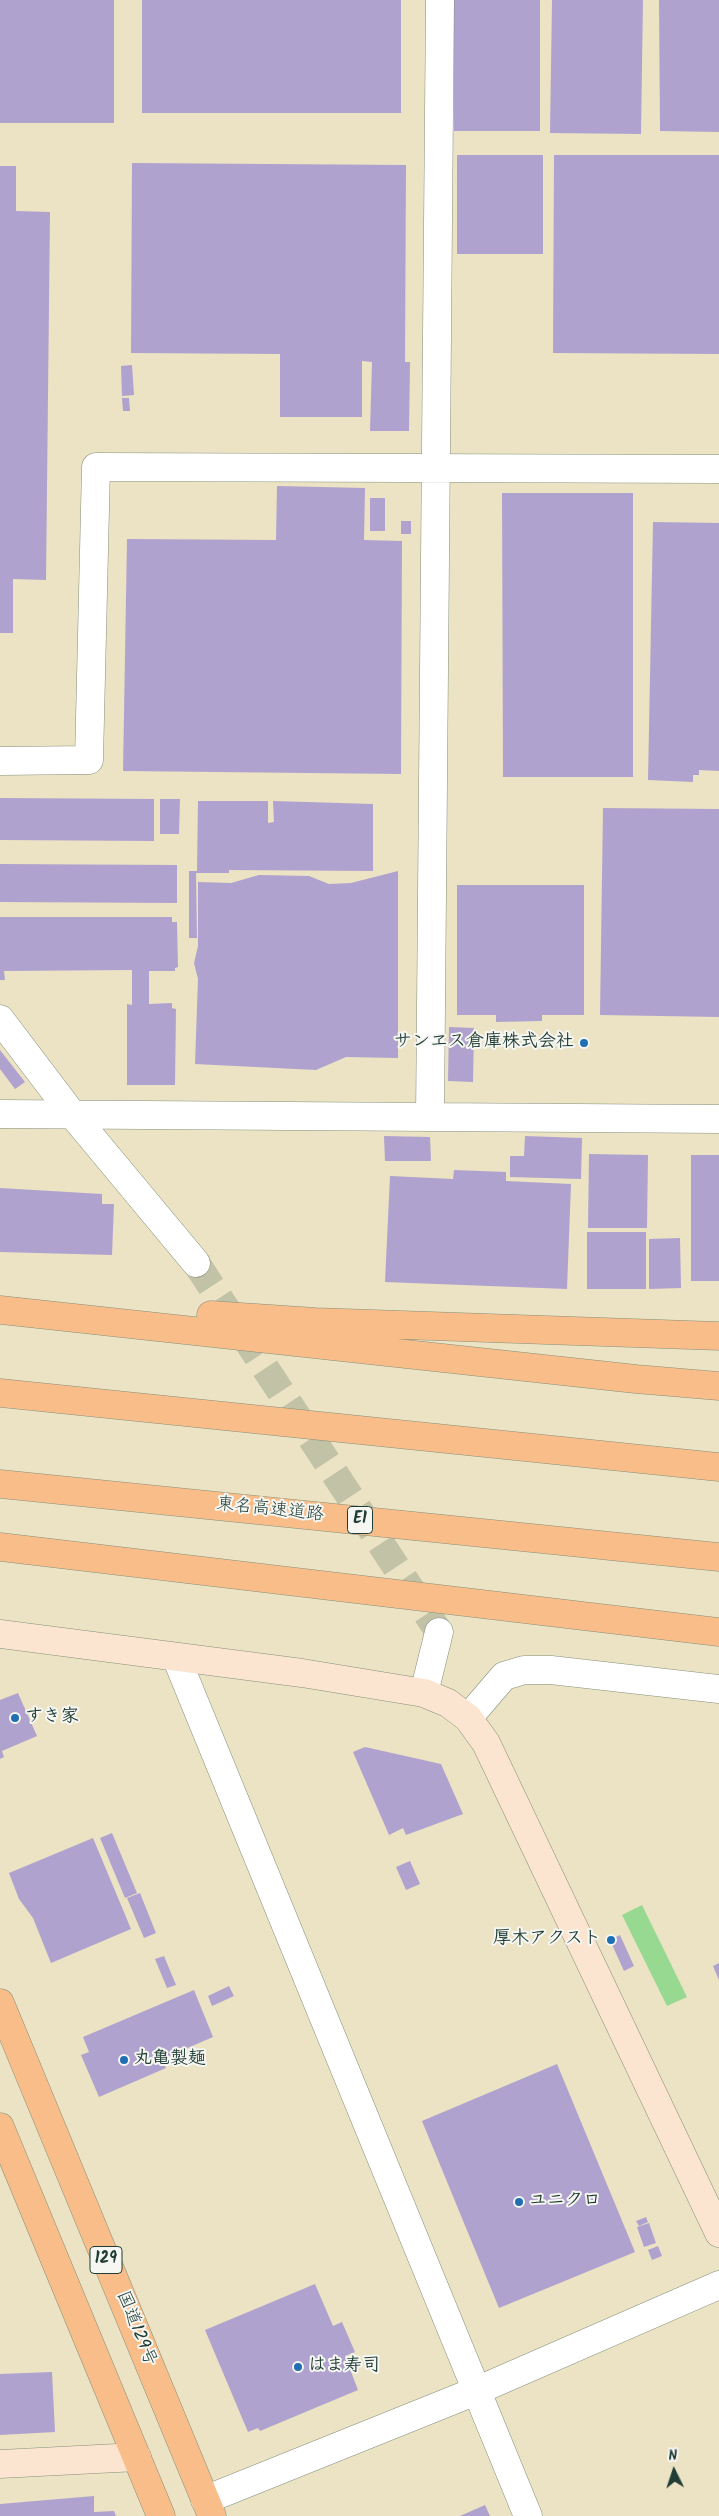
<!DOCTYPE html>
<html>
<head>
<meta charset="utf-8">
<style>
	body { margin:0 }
	#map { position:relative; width:719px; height:2516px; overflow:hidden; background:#ebe3c4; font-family:Kalam,sans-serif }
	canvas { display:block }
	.north { position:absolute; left:649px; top:2446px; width:50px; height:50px; -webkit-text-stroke:4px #f6f6f2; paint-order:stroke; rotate:356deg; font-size:14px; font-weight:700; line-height:20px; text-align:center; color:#1f3d34 }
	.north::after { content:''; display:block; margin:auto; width:18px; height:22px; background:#1f3d34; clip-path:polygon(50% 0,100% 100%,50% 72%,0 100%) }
</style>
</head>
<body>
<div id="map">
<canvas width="719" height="2516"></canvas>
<div class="north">N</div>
</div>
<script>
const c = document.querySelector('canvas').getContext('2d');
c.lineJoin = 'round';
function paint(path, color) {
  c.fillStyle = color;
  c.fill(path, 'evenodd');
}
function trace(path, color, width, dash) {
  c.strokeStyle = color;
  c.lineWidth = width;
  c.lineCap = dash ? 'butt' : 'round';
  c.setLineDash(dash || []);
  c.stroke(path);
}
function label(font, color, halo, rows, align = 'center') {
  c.font = font + ' Kalam,"Klee One",sans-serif';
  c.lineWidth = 4;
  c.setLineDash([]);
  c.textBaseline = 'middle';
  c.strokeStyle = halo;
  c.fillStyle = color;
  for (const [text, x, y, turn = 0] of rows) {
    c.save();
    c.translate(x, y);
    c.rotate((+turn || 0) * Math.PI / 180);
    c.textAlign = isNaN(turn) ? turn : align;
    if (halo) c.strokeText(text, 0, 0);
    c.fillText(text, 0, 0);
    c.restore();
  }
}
paint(new Path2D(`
	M 642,1905 L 687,1997 L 667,2006 L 622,1915 Z`), '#97d991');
paint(new Path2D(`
	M 0,0 L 114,0 L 114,123 L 0,123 Z
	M 142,0 L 401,0 L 401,113 L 142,113 Z
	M 454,0 L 540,0 L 540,131 L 454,131 Z
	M 552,0 L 643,0 L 641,134 L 550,133 Z
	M 659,0 L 719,0 L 719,132 L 660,131 Z
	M 457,155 L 543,155 L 543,254 L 457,254 Z
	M 554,155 L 719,155 L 719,354 L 553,353 Z
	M 132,163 L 406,165 L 405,362 L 410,362 L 409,431 L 370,431 L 372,362 L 362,361 L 362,417 L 280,417 L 280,354 L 131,353 Z
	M 0,166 L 16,166 L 16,211 L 50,212 L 46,580 L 13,579 L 13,633 L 0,633 Z
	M 132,365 L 134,395 L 122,396 L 121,366 Z
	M 122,398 L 129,398 L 130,411 L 123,411 Z
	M 277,486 L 365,488 L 364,540 L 402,541 L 401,774 L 123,771 L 127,539 L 276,540 Z
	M 502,493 L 633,493 L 633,777 L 503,777 Z
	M 370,498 L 385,498 L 385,531 L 370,531 Z
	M 401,521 L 411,521 L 411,534 L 401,534 Z
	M 653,522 L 719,523 L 719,771 L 699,770 L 699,775 L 693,775 L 693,782 L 648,780 Z
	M 0,798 L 154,799 L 154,841 L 0,840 Z
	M 160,799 L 180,799 L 179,834 L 160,834 Z
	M 198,801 L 268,801 L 268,823 L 274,822 L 273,801 L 373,804 L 373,871 L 229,870 L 229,873 L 196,873 L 197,938 L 189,938 L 189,871 L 197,871 Z
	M 603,808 L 719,809 L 719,1017 L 600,1015 Z
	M 0,864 L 177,865 L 177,903 L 0,902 Z
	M 398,871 L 398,1058 L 346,1057 L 316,1070 L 195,1064 L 198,979 L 194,963 L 198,946 L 198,882 L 231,883 L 259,875 L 309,876 L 329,884 L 351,883 Z
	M 457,885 L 584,885 L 584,1015 L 542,1015 L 542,1021 L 496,1022 L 496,1015 L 457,1015 Z
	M 0,917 L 172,917 L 172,922 L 177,922 L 178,967 L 175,968 L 175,971 L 149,971 L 149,1004 L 172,1003 L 172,1008 L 176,1009 L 175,1085 L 127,1085 L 127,1004 L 132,1005 L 132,970 L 4,971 L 5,980 L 0,980 Z
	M 449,1027 L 474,1028 L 473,1082 L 448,1081 Z
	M 0,1050 L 25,1082 L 15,1089 L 0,1069 Z
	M 384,1136 L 430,1137 L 431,1161 L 385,1161 Z
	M 525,1136 L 582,1138 L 581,1179 L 510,1177 L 510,1156 L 524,1156 Z
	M 589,1154 L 648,1155 L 647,1228 L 588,1228 Z
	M 691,1155 L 719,1155 L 719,1281 L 691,1281 Z
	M 454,1170 L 506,1172 L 506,1181 L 571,1184 L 567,1289 L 385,1282 L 390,1176 L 453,1179 Z
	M 0,1188 L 102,1194 L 102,1204 L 114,1204 L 112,1255 L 0,1252 Z
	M 587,1232 L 646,1232 L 646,1289 L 587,1289 Z
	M 680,1238 L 681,1288 L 649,1289 L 649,1239 Z
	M 18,1693 L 37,1736 L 2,1751 L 4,1757 L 0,1759 L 0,1700 Z
	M 365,1747 L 441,1764 L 463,1814 L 406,1835 L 403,1828 L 389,1835 L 353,1752 Z
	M 112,1833 L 137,1893 L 125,1898 L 100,1838 Z
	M 93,1838 L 131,1929 L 51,1963 L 33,1918 L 19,1899 L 9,1873 Z
	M 410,1861 L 420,1884 L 406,1890 L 396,1867 Z
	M 140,1893 L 156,1933 L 144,1938 L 127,1898 Z
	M 620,1935 L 634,1966 L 624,1971 L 610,1940 Z
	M 164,1956 L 176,1985 L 167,1988 L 155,1959 Z
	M 719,1963 L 719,1980 L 713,1966 Z
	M 229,1986 L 234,1996 L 212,2006 L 208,1996 Z
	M 194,1990 L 213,2037 L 162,2059 L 166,2068 L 99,2097 L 81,2055 L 89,2052 L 83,2037 Z
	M 557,2064 L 635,2252 L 499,2308 L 422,2121 Z
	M 646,2217 L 648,2222 L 639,2226 L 636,2221 Z
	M 649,2223 L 656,2243 L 644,2247 L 637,2227 Z
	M 658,2246 L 662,2256 L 652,2260 L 648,2250 Z
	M 315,2284 L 333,2326 L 342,2322 L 355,2352 L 345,2356 L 358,2390 L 260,2431 L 258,2428 L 248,2432 L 205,2330 Z
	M 52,2372 L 55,2432 L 0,2435 L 0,2374 Z
	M 94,2496 L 94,2512 L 114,2511 L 116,2516 L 0,2516 L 0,2504 Z
	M 485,2505 L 490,2516 L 460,2516 Z`), '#b0a2ce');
trace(new Path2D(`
	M 196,1263 L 439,1632`), '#c2c2a7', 28, [28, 14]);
const street = new Path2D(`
	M 0,761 L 89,760 L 96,467 L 719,469
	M 0,1019 L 72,1114 L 196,1263
	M 0,1114 L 719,1119
	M 430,1117 L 440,0
	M 176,1657 L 528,2516
	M 424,1693 L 439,1632
	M 468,1718 L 504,1676 L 524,1670 L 551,1670 L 719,1689
	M 205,2500 L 476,2391 L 719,2285`);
const secondary = new Path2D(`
	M 0,1634 L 302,1673 L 424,1693 L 448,1703 L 468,1718 L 486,1743 L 719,2233
	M 0,2464 L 137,2457`);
const highway = new Path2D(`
	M 0,1310 L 636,1379 L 719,1386
	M 211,1315 L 315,1322 L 719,1336
	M 0,1393 L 719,1467
	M 0,1484 L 719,1557
	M 0,1547 L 719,1632
	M 0,2003 L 212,2516
	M 0,2127 L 161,2516`);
trace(street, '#85907c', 29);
trace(secondary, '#85907c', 29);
trace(highway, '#85907c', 29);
trace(street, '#fff', 28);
trace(secondary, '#fce5d0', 28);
trace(highway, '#f8bd89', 28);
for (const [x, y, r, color] of [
	[584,1043,5,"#1f6fb2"],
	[15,1718,5,"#1f6fb2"],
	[611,1940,5,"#1f6fb2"],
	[124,2060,5,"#1f6fb2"],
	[519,2202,5,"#1f6fb2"],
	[298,2367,5,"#1f6fb2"]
]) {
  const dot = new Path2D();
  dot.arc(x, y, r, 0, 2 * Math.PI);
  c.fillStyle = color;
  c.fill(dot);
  trace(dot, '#f6f6f2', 2);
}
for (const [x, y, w] of [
	[360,1520,25],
	[106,2260,32]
]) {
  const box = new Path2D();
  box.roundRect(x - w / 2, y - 13.5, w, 27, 4);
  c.fillStyle = '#f6f6f2';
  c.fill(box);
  trace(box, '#1f3d34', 1);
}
label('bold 16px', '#1f3d34', null, [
	["E1",360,1520],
	["129",106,2260]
]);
label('bold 18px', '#1f3d34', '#f6f6f2', [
	["サンヱス倉庫株式会社",574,1043,"right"],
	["すき家",25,1718],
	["厚木アクスト",601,1940,"right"],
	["丸亀製麺",134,2060],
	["ユニクロ",529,2202],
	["はま寿司",308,2367]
], 'left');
label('18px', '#1f3d34', '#f6f6f2', [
	["東名高速道路",270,1511,6],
	["国道129号",135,2329,68]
]);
</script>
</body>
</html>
